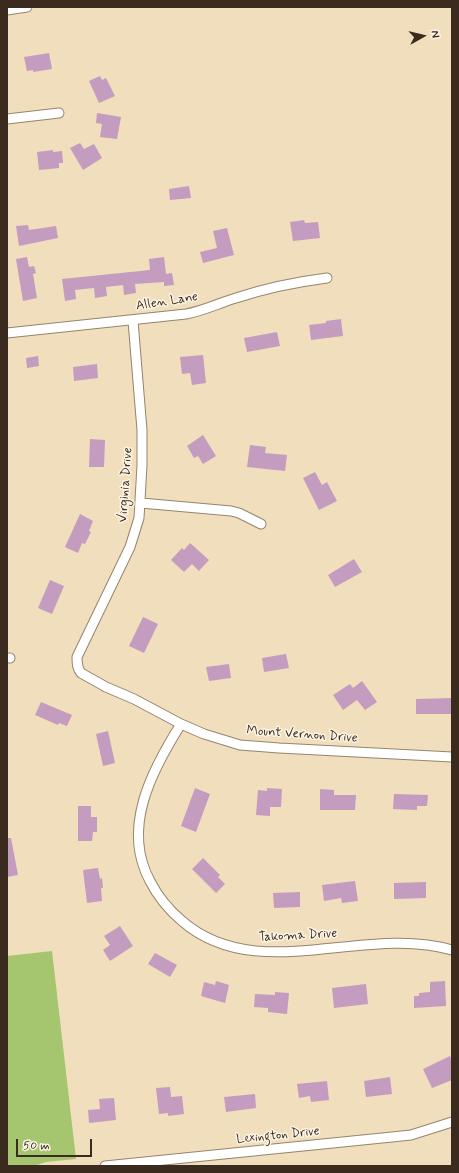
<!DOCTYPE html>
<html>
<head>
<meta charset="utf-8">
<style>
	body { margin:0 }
	#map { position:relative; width:459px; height:1173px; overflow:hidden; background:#f0debc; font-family:Mynerve,sans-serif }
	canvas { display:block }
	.frame { position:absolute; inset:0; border:8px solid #3b2a1e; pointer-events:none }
	.north { position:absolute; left:403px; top:16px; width:40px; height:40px; -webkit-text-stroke:3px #fcf5e5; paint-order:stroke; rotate:82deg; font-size:11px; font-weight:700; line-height:16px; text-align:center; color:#3b2a1e }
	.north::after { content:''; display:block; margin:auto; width:14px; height:18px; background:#3b2a1e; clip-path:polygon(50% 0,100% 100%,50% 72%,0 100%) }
	.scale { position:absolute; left:16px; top:1139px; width:76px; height:18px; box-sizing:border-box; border:2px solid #3b2a1e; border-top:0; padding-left:5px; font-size:12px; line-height:14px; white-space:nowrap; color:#3b2a1e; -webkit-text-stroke:3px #fcf5e5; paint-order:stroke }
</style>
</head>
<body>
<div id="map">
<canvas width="459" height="1173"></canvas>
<div class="frame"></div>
<div class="north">N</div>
<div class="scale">50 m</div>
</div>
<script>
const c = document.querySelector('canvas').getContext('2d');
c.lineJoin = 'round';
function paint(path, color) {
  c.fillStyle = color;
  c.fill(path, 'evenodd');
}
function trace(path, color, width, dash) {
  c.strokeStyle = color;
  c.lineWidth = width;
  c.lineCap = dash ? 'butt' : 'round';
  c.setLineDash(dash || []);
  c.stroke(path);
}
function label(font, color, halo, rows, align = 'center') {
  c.font = font + ' Mynerve,sans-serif';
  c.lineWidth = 3;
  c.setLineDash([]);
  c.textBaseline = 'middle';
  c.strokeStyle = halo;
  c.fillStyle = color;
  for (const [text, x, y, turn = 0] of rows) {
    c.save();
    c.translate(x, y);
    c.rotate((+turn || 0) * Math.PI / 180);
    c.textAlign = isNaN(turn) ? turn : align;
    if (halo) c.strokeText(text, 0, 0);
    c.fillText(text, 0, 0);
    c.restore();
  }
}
paint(new Path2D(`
	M 52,951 L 76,1159 L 46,1162 L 34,1166 L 7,1166 L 7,956 Z`), '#a5c66e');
paint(new Path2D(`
	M 49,53 L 52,69 L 33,72 L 33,70 L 27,71 L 24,57 Z
	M 100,76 L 102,80 L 106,78 L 115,96 L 99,103 L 89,81 Z
	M 97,113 L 121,117 L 117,139 L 100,137 L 102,124 L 96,123 Z
	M 80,143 L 84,149 L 94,144 L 102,158 L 83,170 L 70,148 Z
	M 53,150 L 53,152 L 62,151 L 63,163 L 59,163 L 59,168 L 39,170 L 37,152 Z
	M 189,186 L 191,198 L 170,200 L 169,189 Z
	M 304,220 L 305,223 L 318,222 L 320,238 L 293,241 L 290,222 Z
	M 28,225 L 29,230 L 56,226 L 58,238 L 19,246 L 16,226 Z
	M 227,228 L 234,255 L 203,263 L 200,252 L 217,248 L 213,231 Z
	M 27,257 L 29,267 L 34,266 L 36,273 L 33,274 L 37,298 L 23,301 L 16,259 Z
	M 164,257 L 166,274 L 172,273 L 174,285 L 164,286 L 164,282 L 135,284 L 136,293 L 124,295 L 123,285 L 106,287 L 107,296 L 95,298 L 94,288 L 75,290 L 76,299 L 65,301 L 62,279 L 150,270 L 149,259 Z
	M 341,319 L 343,336 L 311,340 L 309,325 L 326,323 L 326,321 Z
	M 277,332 L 280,346 L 247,352 L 244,338 Z
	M 203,355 L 206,383 L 192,385 L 190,373 L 182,374 L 180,357 Z
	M 38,356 L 39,366 L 27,368 L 26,358 Z
	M 97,364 L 98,378 L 74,381 L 73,367 Z
	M 203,435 L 216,456 L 203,464 L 198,456 L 194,458 L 187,446 Z
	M 90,439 L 105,440 L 104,467 L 89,467 Z
	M 250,445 L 266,447 L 265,453 L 287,455 L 285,471 L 247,467 Z
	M 315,472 L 322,485 L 327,482 L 337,501 L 319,510 L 303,478 Z
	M 80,514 L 93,521 L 89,531 L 91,532 L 85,544 L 82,543 L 78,553 L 65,547 Z
	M 190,543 L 209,560 L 199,571 L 192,564 L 184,572 L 171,560 L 182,548 L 184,550 Z
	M 354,559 L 362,572 L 335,587 L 328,575 Z
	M 50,580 L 64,586 L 52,614 L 38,608 Z
	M 143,617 L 158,624 L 144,653 L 129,646 Z
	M 286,654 L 289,668 L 264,672 L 262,658 Z
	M 229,664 L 231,678 L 209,681 L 206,667 Z
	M 362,681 L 377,702 L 365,710 L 357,700 L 343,710 L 333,695 L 350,684 L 353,688 Z
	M 452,698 L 452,714 L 416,714 L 416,699 Z
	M 41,702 L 72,715 L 67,726 L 59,723 L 58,725 L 35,715 Z
	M 108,731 L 115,763 L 103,766 L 96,734 Z
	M 195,788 L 210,794 L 196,832 L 181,826 Z
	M 267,788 L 282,789 L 281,807 L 270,807 L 270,816 L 256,815 L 258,790 L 267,791 Z
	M 320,789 L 334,790 L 334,795 L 356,795 L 355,810 L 320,810 Z
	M 394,794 L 428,795 L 427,806 L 417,806 L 417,810 L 393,809 Z
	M 78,806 L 91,806 L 91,817 L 97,817 L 97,832 L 93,832 L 92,841 L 78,841 Z
	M 7,838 L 11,838 L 18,875 L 7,877 Z
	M 203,858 L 220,875 L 218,877 L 225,884 L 216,893 L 192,869 Z
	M 98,868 L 100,879 L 102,878 L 103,888 L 101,888 L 102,901 L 87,903 L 83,870 Z
	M 355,881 L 358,901 L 342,903 L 341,898 L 324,901 L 322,885 Z
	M 426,882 L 426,898 L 394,899 L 394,883 Z
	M 300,892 L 300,907 L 274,908 L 273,893 Z
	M 120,926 L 133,946 L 110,961 L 103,950 L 110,945 L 104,936 Z
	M 155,953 L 177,965 L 170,977 L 148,964 Z
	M 216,981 L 229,985 L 225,1003 L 201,996 L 204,982 L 215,985 Z
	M 445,981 L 446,1006 L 414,1008 L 414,996 L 419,996 L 419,993 L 430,992 L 430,982 Z
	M 366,984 L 368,1004 L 334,1008 L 332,988 Z
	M 275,992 L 289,993 L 287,1014 L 268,1012 L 268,1008 L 254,1007 L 255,994 L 275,995 Z
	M 450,1056 L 452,1062 L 452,1080 L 432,1088 L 423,1069 Z
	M 390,1077 L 392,1094 L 366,1097 L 364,1081 Z
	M 327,1081 L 329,1100 L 311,1102 L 310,1096 L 299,1098 L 297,1084 Z
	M 170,1087 L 171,1097 L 182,1096 L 184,1114 L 168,1116 L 168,1113 L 159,1114 L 156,1088 Z
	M 255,1094 L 256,1108 L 226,1112 L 224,1097 Z
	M 114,1098 L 116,1120 L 89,1123 L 88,1110 L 100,1109 L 99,1099 Z`), '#c49cc0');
const minor = new Path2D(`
	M 7,10 L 27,7
	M 7,119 L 59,113
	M 133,321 L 142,430 L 142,465 L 139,518 L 130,547 L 77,657 C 77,663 77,668 81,673 L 106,687 L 134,699 L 181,724 L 204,734 L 240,745 L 279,748 L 452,757
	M 7,333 L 186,314 C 203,311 219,303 236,298 C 266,288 296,282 327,278
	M 141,503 L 231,511 L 239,513 L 261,524
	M 7,658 L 10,658
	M 181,724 C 152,770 121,828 150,881 C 158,897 169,910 182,921 C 257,986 364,924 452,950
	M 105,1166 L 392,1137 L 411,1135 L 452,1122`);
trace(minor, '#96846d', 11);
trace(minor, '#fff', 9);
label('13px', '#3b2a1e', '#fcf5e5', [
	["Allen Lane",167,302,-9],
	["Virginia Drive",126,485,-86],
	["Mount Vernon Drive",302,735,4],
	["Takoma Drive",298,936,-3],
	["Lexington Drive",278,1136,-6]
]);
</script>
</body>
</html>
